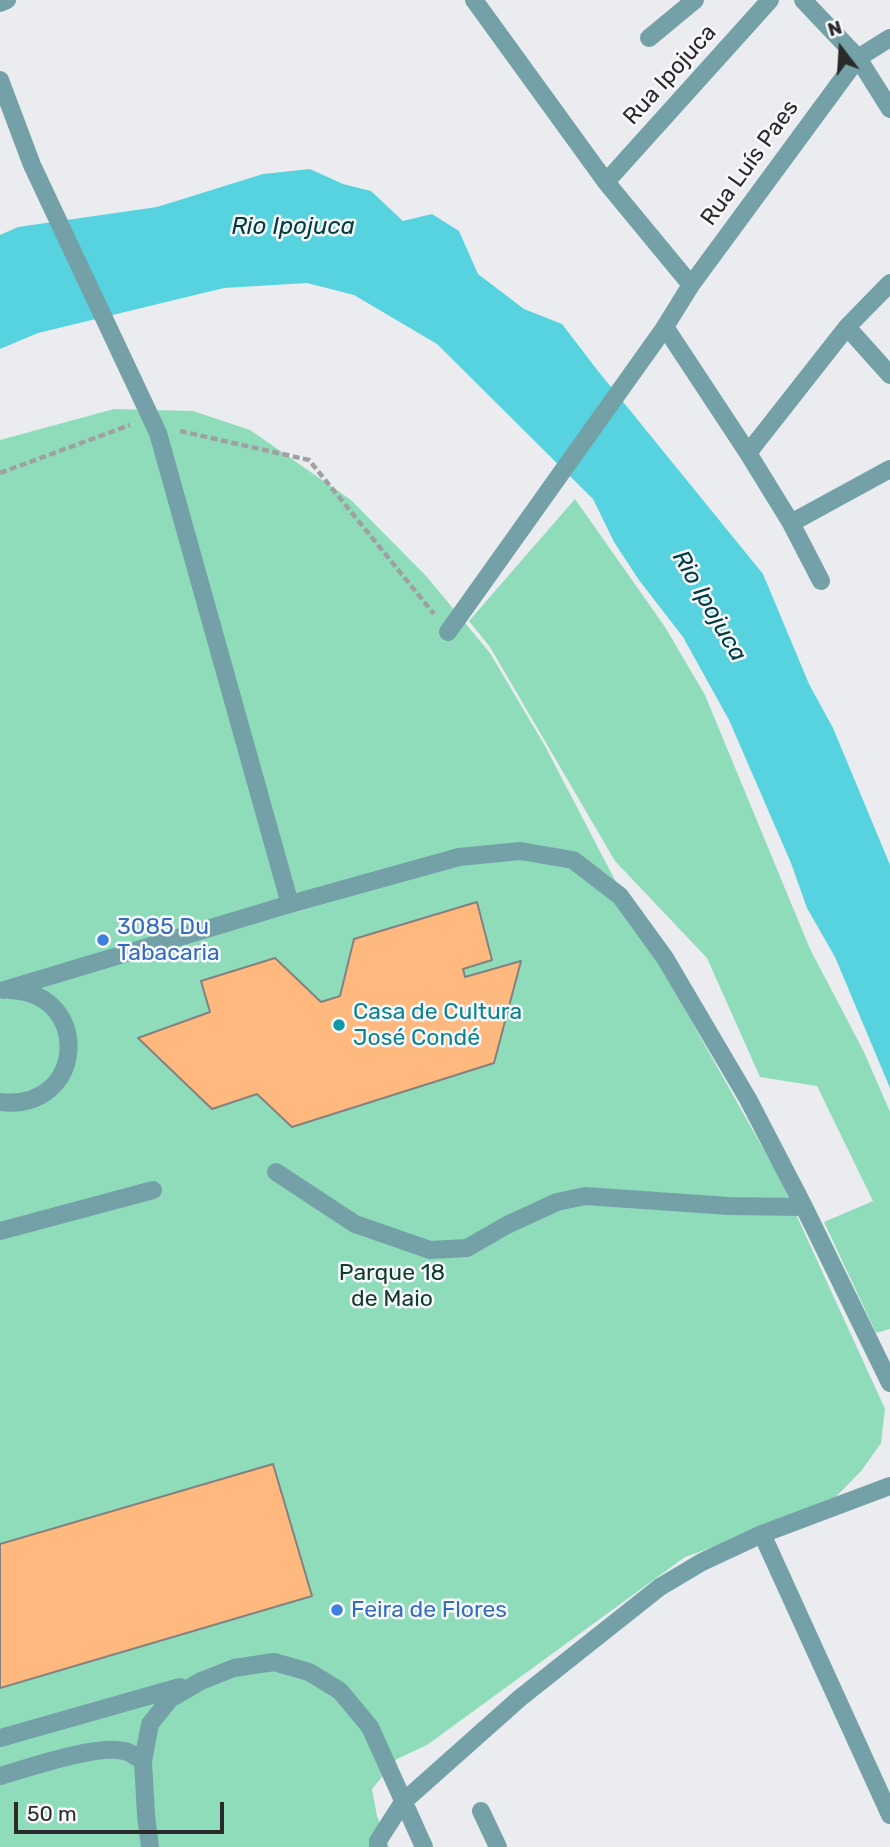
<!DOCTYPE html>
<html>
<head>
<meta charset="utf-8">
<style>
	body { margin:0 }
	#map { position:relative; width:890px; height:1847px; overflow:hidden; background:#ebecef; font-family:Rubik,sans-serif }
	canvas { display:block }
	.north { position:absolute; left:806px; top:14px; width:70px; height:70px; -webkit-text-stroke:5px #f8f9fc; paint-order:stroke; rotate:343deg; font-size:19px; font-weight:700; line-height:28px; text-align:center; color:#2a2a2b }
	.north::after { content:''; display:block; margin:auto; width:24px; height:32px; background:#2a2a2b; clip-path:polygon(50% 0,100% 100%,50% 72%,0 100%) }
	.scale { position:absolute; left:14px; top:1802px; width:210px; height:32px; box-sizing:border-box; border:4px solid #2a2a2b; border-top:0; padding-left:9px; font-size:21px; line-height:24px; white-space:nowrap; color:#2a2a2b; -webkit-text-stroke:5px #f8f9fc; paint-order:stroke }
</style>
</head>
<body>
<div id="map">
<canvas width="890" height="1847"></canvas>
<div class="north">N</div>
<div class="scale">50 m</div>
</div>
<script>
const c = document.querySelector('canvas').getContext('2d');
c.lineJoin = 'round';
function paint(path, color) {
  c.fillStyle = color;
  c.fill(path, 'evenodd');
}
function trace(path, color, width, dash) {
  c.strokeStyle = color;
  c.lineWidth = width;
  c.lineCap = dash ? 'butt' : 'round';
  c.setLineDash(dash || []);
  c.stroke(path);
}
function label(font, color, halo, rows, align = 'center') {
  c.font = font + ' Rubik,sans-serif';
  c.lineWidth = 5;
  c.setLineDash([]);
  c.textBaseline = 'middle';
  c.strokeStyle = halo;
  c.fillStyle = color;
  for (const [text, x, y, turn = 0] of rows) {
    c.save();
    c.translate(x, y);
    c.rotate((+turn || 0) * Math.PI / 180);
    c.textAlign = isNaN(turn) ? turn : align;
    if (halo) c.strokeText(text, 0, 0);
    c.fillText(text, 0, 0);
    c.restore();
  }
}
paint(new Path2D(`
	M 114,409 L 193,411 L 250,430 L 351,500 L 427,577 L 490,653 L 545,746 L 651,949 L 779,1177 L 885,1409 L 881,1443 L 862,1470 L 826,1507 L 685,1557 L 427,1745 L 397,1759 L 372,1789 L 377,1816 L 389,1847 L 0,1847 L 0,440 Z
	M 575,499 L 665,627 L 705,695 L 810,949 L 864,1052 L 890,1112 L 890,1329 L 876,1333 L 824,1222 L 873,1201 L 817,1086 L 760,1077 L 707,958 L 615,861 L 490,647 L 469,621 Z`), '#8fdcba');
paint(new Path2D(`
	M 310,169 L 343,184 L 371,191 L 403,221 L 432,214 L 459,231 L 478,274 L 524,309 L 562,324 L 598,371 L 763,574 L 809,684 L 833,728 L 890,865 L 890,1088 L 835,957 L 807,908 L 791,863 L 729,720 L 683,637 L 639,580 L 614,542 L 593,499 L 437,344 L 354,295 L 307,283 L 224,288 L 38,333 L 0,349 L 0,235 L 18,227 L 157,207 L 263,174 Z`), '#56d3de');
const building = new Path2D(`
	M 477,902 L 492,960 L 463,969 L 465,977 L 521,961 L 494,1063 L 292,1127 L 257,1094 L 212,1109 L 138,1038 L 210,1012 L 201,981 L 275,958 L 321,1002 L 340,996 L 354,939 Z
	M 273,1464 L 312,1596 L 0,1688 L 0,1544 Z`);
paint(building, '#ffb97e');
trace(building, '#848280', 2);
trace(new Path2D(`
	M 180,431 L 309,460 L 434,614
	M 0,473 L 130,425`), '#a0a0a3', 4.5, [7, 3.5]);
trace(new Path2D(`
	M 474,0 L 606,182 L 691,285
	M 803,0 L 858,58 L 890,109
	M 0,3 L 7,0
	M 649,38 L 695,0
	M 0,80 L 32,165 L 158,433 L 290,904
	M 606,182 L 770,0
	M 665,327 L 748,453 L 791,523 L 821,581
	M 847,327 L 890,375
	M 748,453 L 847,327 L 890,283
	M 791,523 L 890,469
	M 448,632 L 663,330 L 691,285 L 858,58 L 890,38
	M 4,990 L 290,904 L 459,857 L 520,851 L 573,860 L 620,896 L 665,958 L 748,1099 L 804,1207 L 890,1383
	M 0,1102 C 86,1112 93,993 10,990
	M 276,1172 L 355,1224 L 430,1250 L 467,1248 L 507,1225 L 557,1202 L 585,1196 L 729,1206 L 804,1207
	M 0,1231 L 153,1190
	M 762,1534 L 890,1815
	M 0,1738 L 180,1687
	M 0,1776 C 28,1768 97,1744 124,1751 C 131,1752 137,1758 143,1761
	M 481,1811 L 498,1847
	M 150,1847 L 146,1815 L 143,1761 L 150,1724 L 170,1699 L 201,1681 L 234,1668 L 274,1662 L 309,1672 L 340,1691 L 370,1727 L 424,1847
	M 378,1847 L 378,1841 L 403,1802 L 520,1698 L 660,1587 L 702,1562 L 762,1534 L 890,1486`), '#74a1a7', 18);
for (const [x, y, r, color] of [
	[103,940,7,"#3f7fe0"],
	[339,1025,7,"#0f9aa8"],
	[337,1610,7,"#3f7fe0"]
]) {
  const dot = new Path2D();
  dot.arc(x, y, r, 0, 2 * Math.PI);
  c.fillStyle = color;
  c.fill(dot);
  trace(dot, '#f8f9fc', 2.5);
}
label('23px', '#2a2a2b', '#f8f9fc', [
	["Rua Ipojuca",670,75,-48],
	["Rua Luís Paes",750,163,-54]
]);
label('23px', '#366cbe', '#f8f9fc', [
	["3085 Du",117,927],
	["Tabacaria",117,953],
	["Feira de Flores",351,1610]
], 'left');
label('23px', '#0d838f', '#f8f9fc', [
	["Casa de Cultura",353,1012],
	["José Condé",353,1038]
], 'left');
label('23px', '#113c2c', '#f8f9fc', [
	["Parque 18",392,1273],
	["de Maio",392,1299]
]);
label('italic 24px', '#003d42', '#f8f9fc', [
	["Rio Ipojuca",293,227],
	["Rio Ipojuca",709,606,60]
]);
</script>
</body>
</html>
